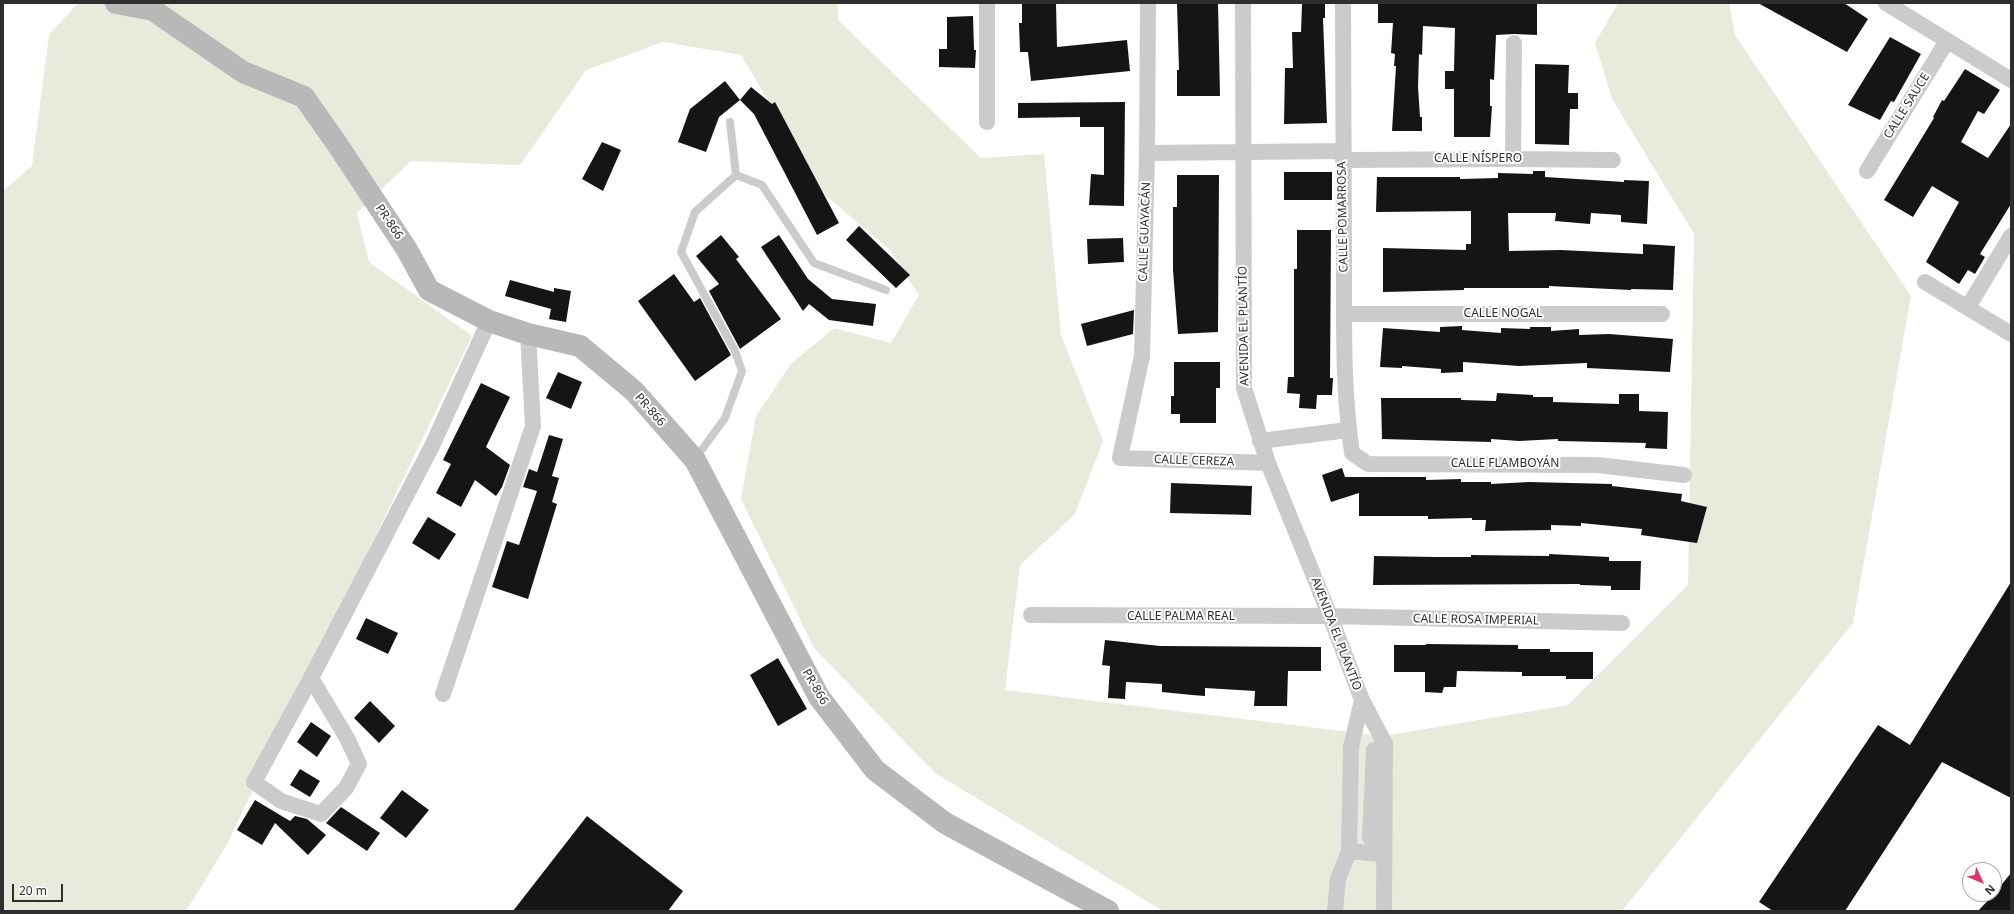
<!DOCTYPE html>
<html>
<head>
<meta charset="utf-8">
<style>
	body { margin:0 }
	#map { position:relative; width:2014px; height:914px; overflow:hidden; background:#fff; font-family:"Noto Sans",sans-serif }
	canvas { display:block }
	.frame { position:absolute; inset:0; border:4px solid #2e2e2e; pointer-events:none }
	.north { position:absolute; left:1962px; top:862px; width:40px; height:40px; box-sizing:border-box; background:#fff; border:1px solid #ababab; border-radius:50%; rotate:134deg; font-size:11px; font-weight:700; line-height:16px; text-align:center; color:#2e2e2e }
	.north::after { content:''; display:block; margin:auto; width:14px; height:18px; background:#e33265; clip-path:polygon(50% 0,100% 100%,50% 72%,0 100%) }
	.scale { position:absolute; left:12px; top:884px; width:51px; height:18px; box-sizing:border-box; border:2px solid #2e2e2e; border-top:0; padding-left:5px; font-size:12px; line-height:14px; white-space:nowrap; color:#2e2e2e; -webkit-text-stroke:3px #fff; paint-order:stroke }
</style>
</head>
<body>
<div id="map">
<canvas width="2014" height="914"></canvas>
<div class="frame"></div>
<div class="north">N</div>
<div class="scale">20 m</div>
</div>
<script>
const c = document.querySelector('canvas').getContext('2d');
c.lineJoin = 'round';
function paint(path, color) {
  c.fillStyle = color;
  c.fill(path, 'evenodd');
}
function trace(path, color, width, dash) {
  c.strokeStyle = color;
  c.lineWidth = width;
  c.lineCap = dash ? 'butt' : 'round';
  c.setLineDash(dash || []);
  c.stroke(path);
}
function label(font, color, halo, rows, align = 'center') {
  c.font = font + ' "Noto Sans",sans-serif';
  c.lineWidth = 4;
  c.setLineDash([]);
  c.textBaseline = 'middle';
  c.strokeStyle = halo;
  c.fillStyle = color;
  for (const [text, x, y, turn = 0] of rows) {
    c.save();
    c.translate(x, y);
    c.rotate((+turn || 0) * Math.PI / 180);
    c.textAlign = isNaN(turn) ? turn : align;
    if (halo) c.strokeText(text, 0, 0);
    c.fillText(text, 0, 0);
    c.restore();
  }
}
paint(new Path2D(`
	M 78,3 L 838,3 L 838,20 L 981,158 L 1044,154 L 1061,335 L 1103,441 L 1075,514 L 1020,565 L 1005,690 L 1383,736 L 1568,705 L 1688,585 L 1694,234 L 1612,99 L 1595,43 L 1618,3 L 1729,3 L 1735,35 L 1911,296 L 1853,623 L 1622,911 L 1163,911 L 935,773 L 814,648 L 741,499 L 756,416 L 791,364 L 834,328 L 891,343 L 919,295 L 890,250 L 824,194 L 741,55 L 663,42 L 586,70 L 520,165 L 411,161 L 357,213 L 369,262 L 472,336 L 226,846 L 186,911 L 3,911 L 3,191 L 32,166 L 49,35 Z`), '#e8ebdc');
paint(new Path2D(`
	M 1022,3 L 1056,3 L 1057,47 L 1127,40 L 1130,71 L 1031,81 L 1028,52 L 1020,52 L 1019,23 L 1022,23 Z
	M 1177,3 L 1218,3 L 1220,96 L 1177,96 L 1177,70 L 1179,70 Z
	M 1378,3 L 1537,3 L 1537,35 L 1514,34 L 1496,35 L 1494,80 L 1490,79 L 1490,106 L 1492,106 L 1490,137 L 1454,137 L 1454,89 L 1445,89 L 1445,71 L 1454,71 L 1455,28 L 1423,26 L 1422,55 L 1419,54 L 1418,87 L 1420,117 L 1422,117 L 1422,131 L 1392,131 L 1396,66 L 1394,66 L 1395,54 L 1391,53 L 1393,23 L 1378,23 Z
	M 1758,3 L 1844,3 L 1868,19 L 1847,52 Z
	M 1302,4 L 1325,4 L 1325,18 L 1323,18 L 1327,123 L 1284,124 L 1285,68 L 1293,68 L 1292,32 L 1301,32 Z
	M 973,16 L 974,50 L 976,50 L 975,68 L 939,67 L 939,49 L 947,49 L 947,17 Z
	M 1890,37 L 1921,54 L 1894,102 L 1891,101 L 1880,120 L 1848,105 Z
	M 1535,64 L 1569,65 L 1568,93 L 1578,93 L 1578,109 L 1570,109 L 1569,145 L 1535,144 Z
	M 1965,69 L 2000,90 L 1984,114 L 1978,111 L 1961,142 L 1988,158 L 2011,124 L 2011,204 L 1980,254 L 1985,257 L 1975,274 L 1968,270 L 1959,284 L 1926,262 L 1959,202 L 1932,186 L 1913,217 L 1884,200 L 1934,118 L 1933,117 L 1942,100 L 1944,101 Z
	M 725,81 L 740,100 L 751,87 L 772,104 L 775,102 L 839,223 L 817,235 L 754,114 L 740,100 L 719,117 L 706,152 L 678,142 L 690,109 Z
	M 1125,102 L 1124,206 L 1089,205 L 1091,174 L 1104,175 L 1104,127 L 1080,127 L 1080,117 L 1018,118 L 1018,103 Z
	M 602,142 L 621,150 L 603,191 L 582,179 Z
	M 1533,171 L 1545,171 L 1545,177 L 1624,182 L 1624,180 L 1649,181 L 1647,224 L 1621,222 L 1621,215 L 1591,213 L 1590,224 L 1555,221 L 1556,213 L 1508,213 L 1509,251 L 1561,250 L 1643,254 L 1643,244 L 1675,246 L 1673,290 L 1631,289 L 1631,290 L 1549,286 L 1549,288 L 1464,288 L 1464,290 L 1383,292 L 1383,248 L 1466,250 L 1466,244 L 1471,244 L 1471,211 L 1376,212 L 1377,177 L 1460,177 L 1460,179 L 1498,178 L 1498,173 L 1533,174 Z
	M 1284,172 L 1332,172 L 1332,200 L 1284,200 Z
	M 1177,175 L 1219,175 L 1218,332 L 1178,334 L 1173,270 L 1173,207 L 1177,207 Z
	M 859,226 L 910,275 L 896,288 L 846,240 Z
	M 1297,230 L 1331,230 L 1330,378 L 1333,378 L 1332,395 L 1317,395 L 1316,409 L 1299,408 L 1300,394 L 1287,393 L 1288,377 L 1294,377 L 1294,269 L 1297,269 Z
	M 721,235 L 739,257 L 736,259 L 781,319 L 740,349 L 709,291 L 719,284 L 696,256 Z
	M 779,235 L 808,279 L 832,299 L 876,304 L 873,326 L 829,320 L 809,304 L 803,311 L 761,247 Z
	M 1123,238 L 1124,262 L 1088,264 L 1087,239 Z
	M 674,274 L 694,302 L 700,298 L 731,355 L 695,381 L 638,301 Z
	M 510,280 L 554,292 L 554,288 L 571,291 L 566,322 L 549,319 L 551,309 L 505,296 Z
	M 1134,310 L 1133,334 L 1087,346 L 1081,324 Z
	M 1462,326 L 1462,330 L 1501,333 L 1501,328 L 1530,329 L 1530,327 L 1551,327 L 1551,331 L 1579,329 L 1579,335 L 1609,334 L 1673,339 L 1670,372 L 1587,368 L 1587,363 L 1519,366 L 1463,362 L 1463,372 L 1441,373 L 1441,369 L 1402,366 L 1402,368 L 1380,367 L 1383,328 L 1440,332 L 1440,327 Z
	M 1174,362 L 1220,362 L 1220,388 L 1216,388 L 1216,423 L 1180,423 L 1180,414 L 1171,414 L 1171,396 L 1174,396 Z
	M 558,372 L 582,382 L 571,409 L 546,398 Z
	M 481,383 L 510,397 L 486,447 L 510,465 L 502,487 L 496,496 L 475,480 L 461,507 L 436,493 L 451,464 L 443,460 Z
	M 1497,393 L 1533,395 L 1533,397 L 1553,397 L 1553,402 L 1619,404 L 1619,394 L 1639,394 L 1639,411 L 1668,412 L 1667,449 L 1645,448 L 1646,443 L 1558,441 L 1558,439 L 1519,441 L 1491,439 L 1491,442 L 1382,439 L 1381,398 L 1461,398 L 1461,400 L 1496,401 Z
	M 549,435 L 563,439 L 552,476 L 559,478 L 552,502 L 557,504 L 528,599 L 492,587 L 507,541 L 519,545 L 537,491 L 523,487 L 529,469 L 537,472 Z
	M 1342,468 L 1345,477 L 1426,477 L 1426,480 L 1461,479 L 1461,482 L 1491,482 L 1491,484 L 1529,482 L 1612,484 L 1612,486 L 1682,494 L 1681,501 L 1707,507 L 1697,543 L 1641,535 L 1642,529 L 1581,523 L 1581,526 L 1551,525 L 1551,530 L 1485,531 L 1486,520 L 1472,520 L 1472,518 L 1428,519 L 1428,516 L 1359,516 L 1359,493 L 1331,502 L 1322,475 Z
	M 1171,483 L 1252,486 L 1251,515 L 1170,513 Z
	M 428,517 L 456,534 L 439,560 L 412,543 Z
	M 1549,554 L 1609,557 L 1609,561 L 1641,561 L 1640,590 L 1611,590 L 1611,586 L 1580,585 L 1580,584 L 1373,585 L 1374,556 L 1437,557 L 1471,557 L 1471,555 L 1549,556 Z
	M 2011,582 L 2011,798 L 1942,762 L 1845,911 L 1773,911 L 1759,902 L 1878,725 L 1910,745 Z
	M 366,618 L 398,633 L 388,654 L 356,639 Z
	M 1105,640 L 1160,646 L 1321,647 L 1321,671 L 1288,671 L 1287,706 L 1254,706 L 1255,691 L 1205,688 L 1205,696 L 1192,695 L 1162,692 L 1162,684 L 1126,682 L 1125,699 L 1108,698 L 1110,666 L 1102,665 Z
	M 1426,644 L 1518,645 L 1518,649 L 1550,649 L 1550,652 L 1593,652 L 1593,679 L 1566,679 L 1566,676 L 1522,676 L 1522,672 L 1457,671 L 1456,687 L 1444,687 L 1442,693 L 1425,692 L 1425,672 L 1394,672 L 1394,645 L 1426,645 Z
	M 778,658 L 807,709 L 778,726 L 750,675 Z
	M 370,701 L 395,726 L 379,743 L 354,718 Z
	M 311,722 L 331,736 L 317,757 L 297,742 Z
	M 300,769 L 320,781 L 310,797 L 290,785 Z
	M 402,790 L 429,810 L 406,838 L 380,818 Z
	M 255,800 L 290,821 L 295,816 L 307,819 L 326,835 L 308,855 L 275,823 L 262,845 L 237,830 Z
	M 341,807 L 380,833 L 367,851 L 326,823 Z
	M 587,816 L 683,891 L 668,911 L 513,911 Z
	M 2011,873 L 2011,911 L 1978,911 L 1994,894 Z`), '#151515');
trace(new Path2D(`
	M 736,175 L 762,185 L 814,263 L 886,290
	M 695,459 L 725,418 L 742,371 L 735,351 L 681,252 L 695,212 L 736,175 L 730,122`), '#cbcbcb', 8);
trace(new Path2D(`
	M 1148,3 L 1147,153 L 1142,356 L 1120,458 L 1268,463
	M 1243,3 L 1244,388 L 1268,463 L 1330,616 L 1362,700 L 1385,744 L 1384,911
	M 1343,3 C 1343,92 1343,181 1344,270 C 1344,331 1343,393 1352,453 L 1368,464 L 1597,465 L 1684,475
	M 1886,3 L 2011,80
	M 987,122 L 987,3
	M 1147,153 L 1342,151
	M 1513,159 L 1514,43
	M 1343,160 L 1513,159 L 1613,160
	M 1867,171 L 1947,41
	M 1925,282 L 2011,334
	M 1968,307 L 2011,236
	M 1344,314 L 1662,314
	M 1260,441 L 1348,430
	M 1031,615 L 1330,616 L 1622,623
	M 311,678 L 254,782 L 281,801 L 321,814 L 346,788 L 359,764 L 347,738 L 311,678 L 432,446 L 489,321
	M 443,694 L 533,426 L 528,334
	M 1374,750 L 1370,837 L 1383,854
	M 1349,851 L 1383,854
	M 1335,911 L 1338,879 L 1349,851 L 1351,747 L 1362,700`), '#cbcbcb', 16);
trace(new Path2D(`
	M 116,3 L 153,10 L 243,72 L 304,97 L 337,144 L 406,248 L 429,290 L 489,321 L 528,334 L 580,346 L 634,391 L 695,460 L 819,697 L 875,770 L 945,823 L 1108,911`), '#b8b8b8', 22);
label('12px', '#2e2e2e', '#fff', [
	["CALLE SAUCE",1907,106,-58],
	["CALLE NÍSPERO",1478,159],
	["CALLE POMARROSA",1343,217,-91],
	["PR-866",389,222,56],
	["CALLE GUAYACÁN",1145,232,-88],
	["CALLE NOGAL",1503,314],
	["AVENIDA EL PLANTÍO",1244,326,-91],
	["PR-866",650,410,49],
	["CALLE CEREZA",1194,461,2],
	["CALLE FLAMBOYÁN",1505,464],
	["CALLE PALMA REAL",1181,617],
	["CALLE ROSA IMPERIAL",1476,620,1],
	["AVENIDA EL PLANTÍO",1336,634,69],
	["PR-866",815,687,60]
]);
</script>
</body>
</html>
